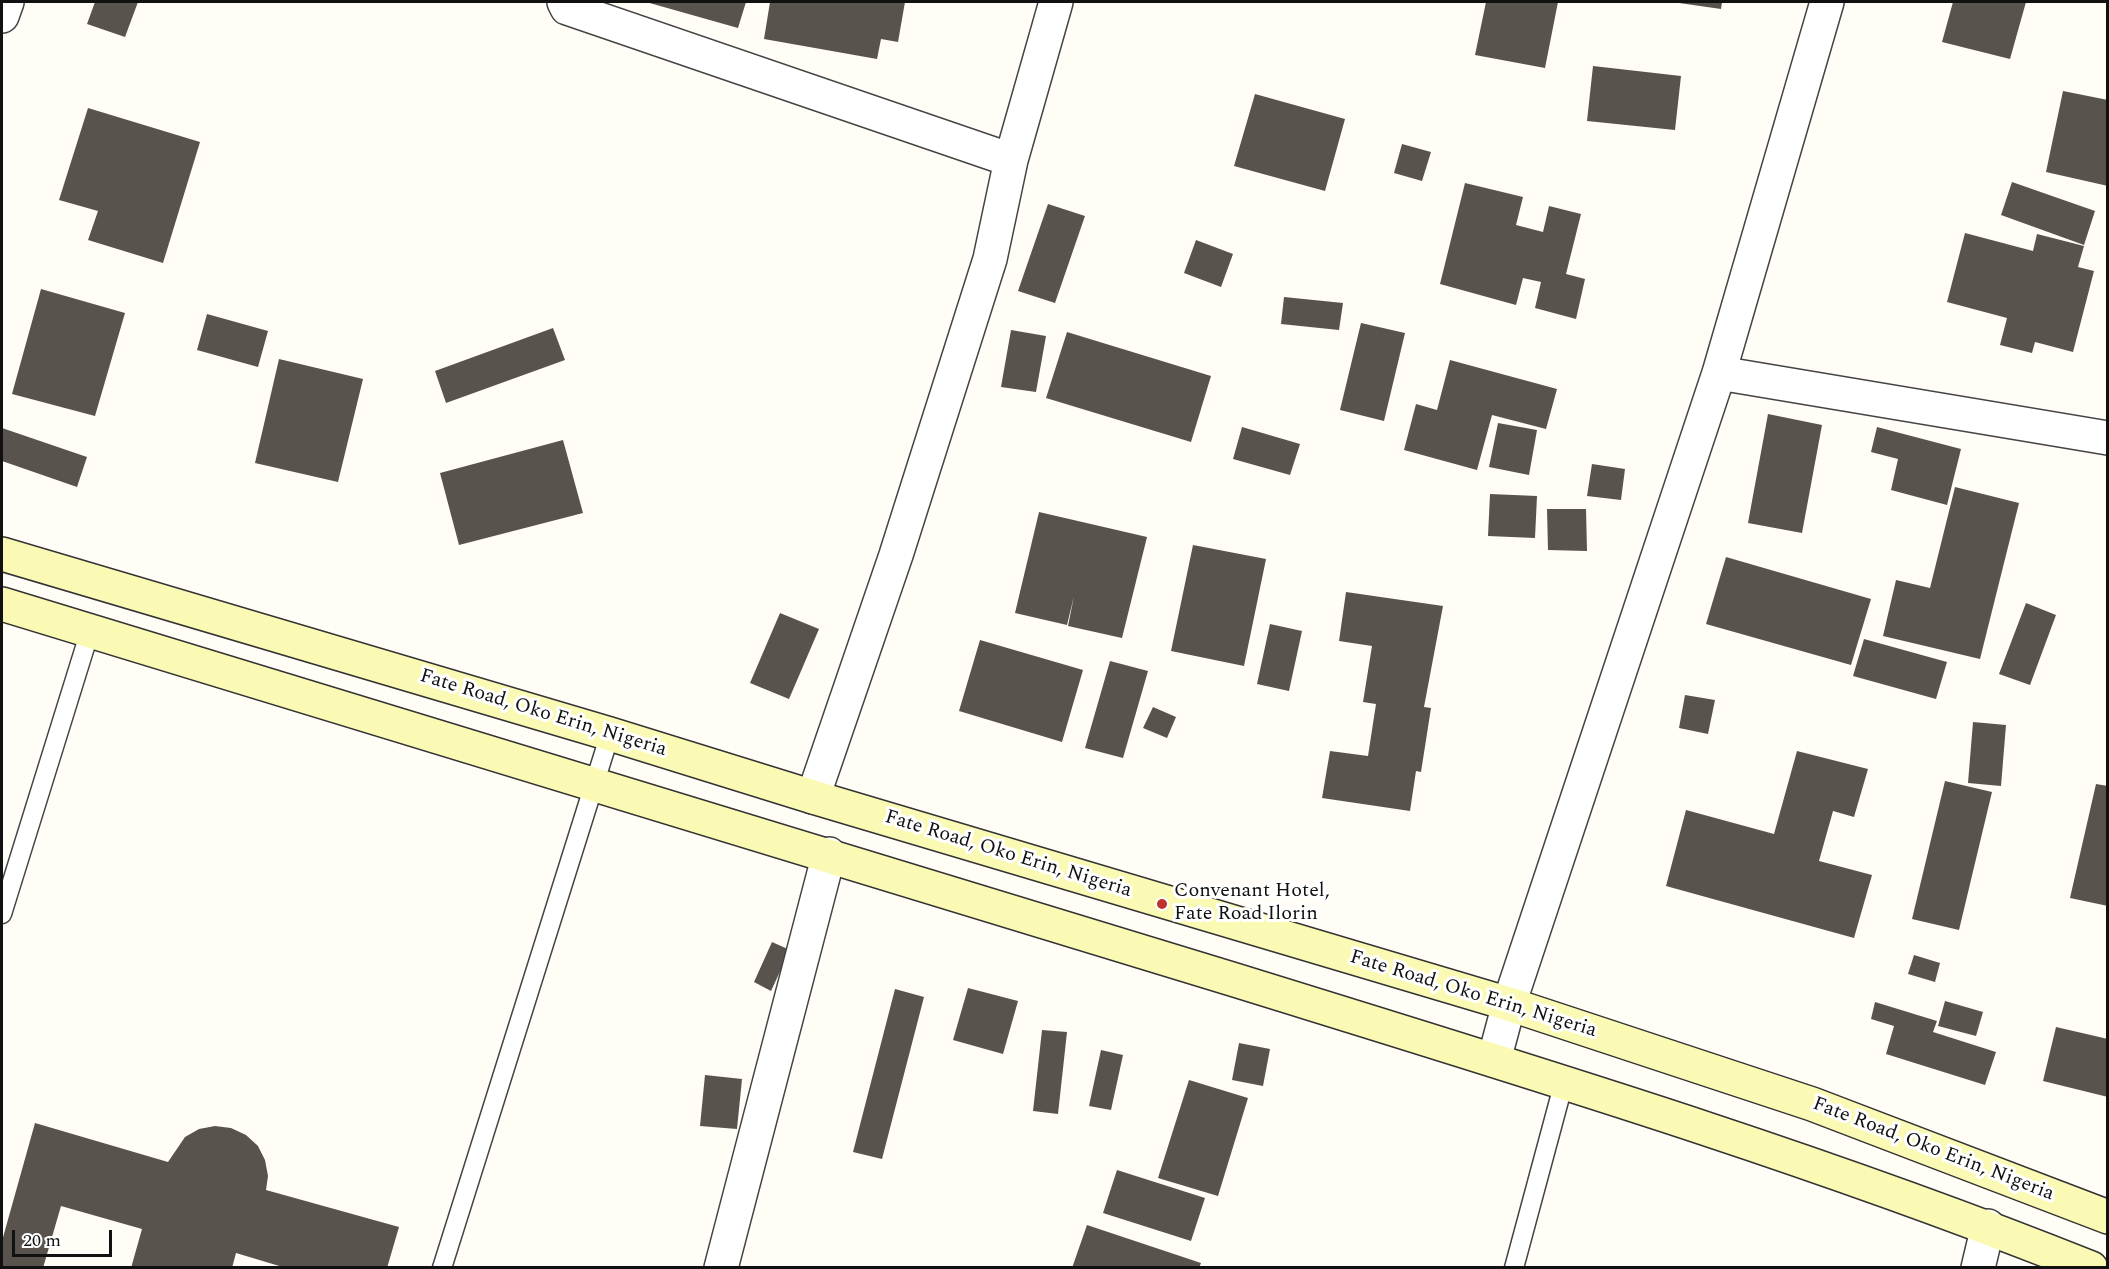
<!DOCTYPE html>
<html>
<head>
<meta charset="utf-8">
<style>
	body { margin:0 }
	#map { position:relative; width:2109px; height:1269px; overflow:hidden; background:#fffdf5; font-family:Spectral,serif }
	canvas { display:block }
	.frame { position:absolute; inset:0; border:3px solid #111; pointer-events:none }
	.scale { position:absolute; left:12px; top:1230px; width:100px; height:27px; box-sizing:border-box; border:3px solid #111; border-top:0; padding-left:8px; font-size:18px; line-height:21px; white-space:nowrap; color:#111; -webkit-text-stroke:4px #fff; paint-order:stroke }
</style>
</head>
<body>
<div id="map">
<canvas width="2109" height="1269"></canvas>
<div class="frame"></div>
<div class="scale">20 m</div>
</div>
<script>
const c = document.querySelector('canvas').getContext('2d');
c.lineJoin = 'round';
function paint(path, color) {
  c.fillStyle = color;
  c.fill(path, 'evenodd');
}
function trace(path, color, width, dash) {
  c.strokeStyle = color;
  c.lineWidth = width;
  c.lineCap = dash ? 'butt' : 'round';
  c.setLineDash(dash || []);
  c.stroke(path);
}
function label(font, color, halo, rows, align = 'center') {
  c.font = font + ' Spectral,serif';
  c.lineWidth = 6;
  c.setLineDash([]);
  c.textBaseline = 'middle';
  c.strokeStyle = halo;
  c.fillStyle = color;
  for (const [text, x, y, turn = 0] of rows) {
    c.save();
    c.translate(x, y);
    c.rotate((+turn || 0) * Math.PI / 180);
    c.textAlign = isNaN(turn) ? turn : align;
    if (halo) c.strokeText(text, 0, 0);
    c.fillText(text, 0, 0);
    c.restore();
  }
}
paint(new Path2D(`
	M 95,2 L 138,2 L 125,37 L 87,24 Z
	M 646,2 L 746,2 L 738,28 Z
	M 770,2 L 905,2 L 898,42 L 881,39 L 877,59 L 764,39 Z
	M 1486,2 L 1558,2 L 1545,68 L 1475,55 Z
	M 1672,2 L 1722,2 L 1721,9 Z
	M 1953,2 L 2026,2 L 2010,59 L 1942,42 Z
	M 1593,66 L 1681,76 L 1675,130 L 1587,121 Z
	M 2063,91 L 2108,100 L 2108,186 L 2046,172 Z
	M 1255,94 L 1345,119 L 1325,191 L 1234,166 Z
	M 88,108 L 200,142 L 163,263 L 88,240 L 98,211 L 59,200 Z
	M 1402,144 L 1431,152 L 1422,181 L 1394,173 Z
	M 2012,182 L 2095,211 L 2084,245 L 2001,215 Z
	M 1465,183 L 1523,197 L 1516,225 L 1543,232 L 1549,206 L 1581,214 L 1566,274 L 1585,279 L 1576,319 L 1535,308 L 1541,282 L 1523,278 L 1516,305 L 1440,284 Z
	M 1048,204 L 1085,216 L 1055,303 L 1018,291 Z
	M 1965,233 L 2033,251 L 2037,234 L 2084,246 L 2078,267 L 2094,271 L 2073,352 L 2035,342 L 2032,353 L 2000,345 L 2007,318 L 1947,302 Z
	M 1196,240 L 1233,254 L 1221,287 L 1184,273 Z
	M 41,289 L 125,313 L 95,416 L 12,394 Z
	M 1284,297 L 1343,303 L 1339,330 L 1281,324 Z
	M 207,314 L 268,331 L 258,367 L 197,350 Z
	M 1361,323 L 1405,333 L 1384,421 L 1340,410 Z
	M 553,328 L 565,360 L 446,403 L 435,371 Z
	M 1011,330 L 1046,336 L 1036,392 L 1001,387 Z
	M 1067,332 L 1211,376 L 1191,442 L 1046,398 Z
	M 279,359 L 363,379 L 338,482 L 255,463 Z
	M 1450,360 L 1557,389 L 1546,429 L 1492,415 L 1477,470 L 1404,450 L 1416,404 L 1437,410 Z
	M 1768,414 L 1822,425 L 1802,533 L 1748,523 Z
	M 1498,423 L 1537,430 L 1529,475 L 1489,467 Z
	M 1242,427 L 1300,444 L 1290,475 L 1233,459 Z
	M 1877,427 L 1961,449 L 1947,505 L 1891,490 L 1898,459 L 1871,452 Z
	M 2,428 L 87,457 L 77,487 L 2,461 Z
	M 563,440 L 583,513 L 459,545 L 440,473 Z
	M 1592,464 L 1625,469 L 1621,500 L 1587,496 Z
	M 1955,487 L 2019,503 L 1980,659 L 1883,636 L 1896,580 L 1930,588 Z
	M 1490,494 L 1537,496 L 1535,538 L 1488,536 Z
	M 1547,509 L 1586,509 L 1587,551 L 1548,550 Z
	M 1039,512 L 1147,537 L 1122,638 L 1068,626 L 1074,596 L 1067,625 L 1015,613 Z
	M 1193,545 L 1266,559 L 1244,666 L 1171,651 Z
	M 1726,557 L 1871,599 L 1851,665 L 1706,624 Z
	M 1346,592 L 1443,606 L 1424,707 L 1431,708 L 1421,772 L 1416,771 L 1410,811 L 1322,798 L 1330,751 L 1368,756 L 1376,704 L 1363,702 L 1372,646 L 1339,641 Z
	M 2026,603 L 2056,615 L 2030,685 L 1999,674 Z
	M 780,613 L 819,629 L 789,699 L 750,683 Z
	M 1270,624 L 1302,631 L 1289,691 L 1257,684 Z
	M 1864,639 L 1947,662 L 1936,699 L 1853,676 Z
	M 980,640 L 1083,670 L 1062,742 L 959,711 Z
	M 1110,661 L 1148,671 L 1123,758 L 1085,748 Z
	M 1685,695 L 1715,700 L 1708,734 L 1679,728 Z
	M 1153,707 L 1176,717 L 1167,738 L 1143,728 Z
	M 1973,722 L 2006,725 L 2001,786 L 1968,783 Z
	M 1797,751 L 1868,769 L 1854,817 L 1833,811 L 1819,861 L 1872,875 L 1854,938 L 1666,886 L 1686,810 L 1774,834 Z
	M 1945,781 L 1992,792 L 1959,930 L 1912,919 Z
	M 2096,784 L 2108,786 L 2108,906 L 2070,898 Z
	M 772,942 L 790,950 L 771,991 L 754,982 Z
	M 1914,955 L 1940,963 L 1935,982 L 1908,974 Z
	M 968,988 L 1018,1001 L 1003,1054 L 953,1040 Z
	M 895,989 L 924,997 L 882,1159 L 853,1152 Z
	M 1945,1001 L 1983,1012 L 1976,1036 L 1938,1026 Z
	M 1875,1002 L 1937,1021 L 1933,1032 L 1996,1052 L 1985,1085 L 1886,1054 L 1894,1026 L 1871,1019 Z
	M 2056,1027 L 2108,1039 L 2108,1097 L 2043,1081 Z
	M 1042,1030 L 1067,1032 L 1058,1114 L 1033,1111 Z
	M 1239,1043 L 1270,1049 L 1263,1086 L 1232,1080 Z
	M 1101,1050 L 1123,1055 L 1111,1110 L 1089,1106 Z
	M 705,1075 L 742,1079 L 737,1129 L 700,1126 Z
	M 1189,1080 L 1248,1098 L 1218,1196 L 1158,1178 Z
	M 35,1123 L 168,1162 L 185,1137 L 199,1129 L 215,1126 L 231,1128 L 246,1135 L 258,1146 L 265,1160 L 268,1176 L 266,1190 L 399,1227 L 387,1268 L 286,1268 L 236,1253 L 232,1268 L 131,1268 L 142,1229 L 61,1206 L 43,1268 L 2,1268 L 2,1241 Z
	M 1117,1170 L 1205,1198 L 1191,1241 L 1103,1213 Z
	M 1087,1225 L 1201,1263 L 1199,1268 L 1072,1268 Z`), '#59534e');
const lane = new Path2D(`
	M 2,914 L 90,631
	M 442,1268 L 610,734
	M 1514,1268 L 1564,1082`);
const street = new Path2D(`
	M 564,2 L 567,8 L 1011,160
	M 2,16 L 7,2
	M 1719,373 L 2108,438
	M 813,797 L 896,555 L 990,259 L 1011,160 L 1056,2
	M 1494,1060 L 1509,1004 L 1719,373 L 1827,2
	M 721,1268 L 829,854
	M 1978,1268 L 1988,1226`);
const secondary = new Path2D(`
	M 2,554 L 610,734 L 813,797 L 1509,1004 L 1812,1104 L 2108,1217
	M 2,604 C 413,728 824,852 1235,980 C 1522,1069 1811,1156 2091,1268`);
trace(lane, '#444', 21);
trace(street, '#444', 36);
trace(secondary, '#333', 36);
trace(lane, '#fff', 18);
trace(street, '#fff', 33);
trace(secondary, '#fbfab4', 33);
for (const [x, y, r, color] of [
	[1162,904,6,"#bc332d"]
]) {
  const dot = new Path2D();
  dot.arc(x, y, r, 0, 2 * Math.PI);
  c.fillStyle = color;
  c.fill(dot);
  trace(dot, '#fff', 2);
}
label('20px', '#111', '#fff', [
	["Fate Road, Oko Erin, Nigeria",543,714,17],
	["Fate Road, Oko Erin, Nigeria",1008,855,17],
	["Fate Road, Oko Erin, Nigeria",1473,995,17],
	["Fate Road, Oko Erin, Nigeria",1933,1150,21]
]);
label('20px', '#111', '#fff', [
	["Convenant Hotel,",1174,892],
	["Fate Road Ilorin",1174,915]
], 'left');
</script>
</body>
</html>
